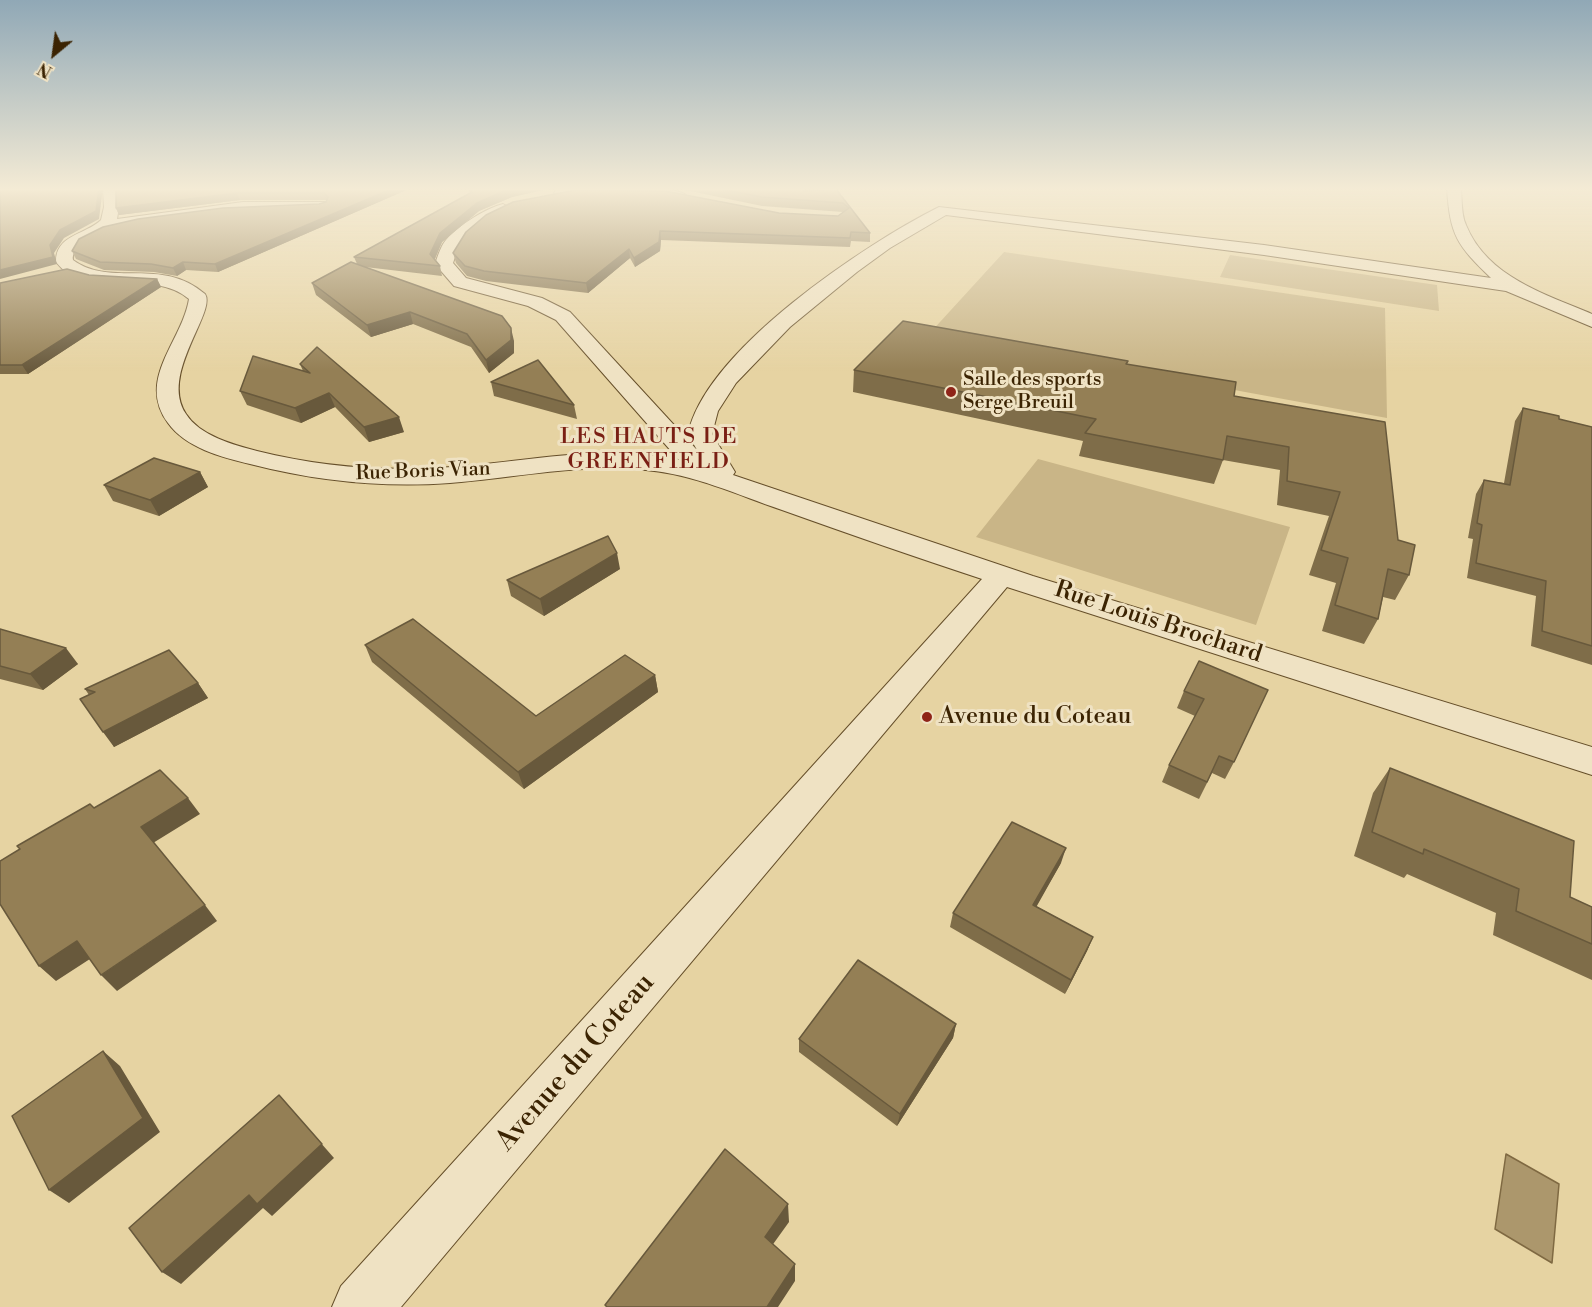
<!DOCTYPE html>
<html>
<head>
<meta charset="utf-8">
<style>
	body { margin:0 }
	#map { position:relative; width:1592px; height:1307px; overflow:hidden; background:#e6d3a2; font-family:"Libre Bodoni",serif }
	canvas { display:block }
	.north { position:absolute; left:24px; top:24px; width:60px; height:60px; -webkit-text-stroke:4px #efe2c3; paint-order:stroke; rotate:209deg; font-size:16px; font-weight:700; line-height:24px; text-align:center; color:#3b2302 }
	.north::after { content:''; display:block; margin:auto; width:21px; height:27px; background:#3b2302; clip-path:polygon(50% 0,100% 100%,50% 72%,0 100%) }
</style>
</head>
<body>
<div id="map">
<canvas width="1592" height="1307"></canvas>
<div class="north">N</div>
</div>
<script>
const c = document.querySelector('canvas').getContext('2d');
c.lineJoin = 'round';
function paint(path, color) {
  c.fillStyle = color;
  c.fill(path, 'evenodd');
}
function trace(path, color, width, dash) {
  c.strokeStyle = color;
  c.lineWidth = width;
  c.lineCap = dash ? 'butt' : 'round';
  c.setLineDash(dash || []);
  c.stroke(path);
}
function label(font, color, halo, rows, align = 'center') {
  c.font = font + ' "Libre Bodoni",serif';
  c.lineWidth = 6;
  c.setLineDash([]);
  c.textBaseline = 'middle';
  c.strokeStyle = halo;
  c.fillStyle = color;
  for (const [text, x, y, turn = 0] of rows) {
    c.save();
    c.translate(x, y);
    c.rotate((+turn || 0) * Math.PI / 180);
    c.textAlign = isNaN(turn) ? turn : align;
    if (halo) c.strokeText(text, 0, 0);
    c.fillText(text, 0, 0);
    c.restore();
  }
}
paint(new Path2D(`
	M 1004,252 L 1385,308 L 1387,418 L 929,334 Z
	M 1230,255 L 1437,285 L 1439,311 L 1220,277 Z
	M 1038,459 L 1290,527 L 1256,625 L 976,537 Z`), '#c9b587');
const water = new Path2D(`
	M 1506,1154 L 1559,1184 L 1552,1263 L 1495,1229 Z`);
paint(water, '#ac976c');
trace(water, '#7f6942', 1.5);
const minor = new Path2D(`
	M 103,188 L 117,188 L 119,207 L 117,219 L 243,202 L 326,202 L 328,205 L 326,208 L 321,209 C 285,209 70,214 73,260 C 111,288 161,256 205,294 C 217,312 159,374 186,414 C 200,436 234,445 257,451 C 321,467 386,472 452,467 C 526,462 604,443 679,460 L 556,320 L 528,306 L 454,286 L 435,264 C 437,258 439,252 442,246 C 450,230 486,208 503,204 L 510,208 L 490,219 L 458,248 L 453,263 L 466,278 L 542,298 L 570,312 L 697,450 L 688,434 C 706,350 865,244 939,207 L 1264,245 L 1491,278 C 1457,245 1450,236 1447,188 L 1461,188 C 1462,199 1461,215 1466,225 C 1487,277 1545,294 1592,314 L 1592,327 L 1506,291 L 1264,255 L 946,215 L 890,248 L 857,272 L 790,327 L 736,383 L 718,411 L 712,434 L 735,472 L 733,475 L 1033,576 L 1592,747 L 1592,775 L 1007,587 L 401,1307 L 332,1307 L 341,1286 L 982,579 C 915,557 849,534 782,510 C 738,495 693,474 646,470 C 581,463 514,478 450,483 C 381,488 316,481 250,464 C 221,457 186,448 168,423 C 136,379 182,342 189,299 C 152,267 84,300 56,262 C 55,235 85,235 101,220 L 104,207 Z
	M 572,188 C 591,188 676,184 687,196 L 680,200 L 625,194 L 561,197 L 554,193 L 556,190 Z`);
trace(minor, '#664f2a', 2);
paint(minor, '#efe2c3');
paint(new Path2D(`
	M 116,188 L 411,188 L 218,272 L 186,270 L 177,276 L 154,272 L 104,270 L 76,259 L 72,251 L 319,204 L 326,202 L 326,200 L 240,200 L 119,215 L 116,208 Z
	M 468,188 L 552,188 L 512,197 L 479,211 L 442,242 L 435,259 L 440,266 L 442,276 L 365,267 L 514,341 L 514,353 L 489,373 L 471,347 L 413,324 L 371,337 L 316,295 L 312,283 L 357,264 L 354,257 L 470,193 Z
	M 675,188 L 802,188 L 804,191 L 836,189 L 870,233 L 870,242 L 851,241 L 850,247 L 661,240 L 660,251 L 635,267 L 630,258 L 588,293 L 486,281 L 467,276 L 456,263 L 453,253 L 779,213 L 838,216 L 843,212 L 762,206 Z
	M 89,275 L 157,279 L 161,287 L 28,374 L 0,374 L 0,283 Z
	M 1128,361 L 1127,364 L 1234,396 L 1398,540 L 1409,575 L 1395,600 L 1383,597 L 1378,619 L 1364,644 L 1322,631 L 1336,583 L 1309,575 L 1329,516 L 1277,505 L 1280,470 L 1223,460 L 1214,484 L 1079,456 L 1083,441 L 853,392 L 854,370 Z
	M 300,364 L 404,432 L 369,442 L 335,407 L 301,423 L 247,405 L 240,391 L 303,371 Z
	M 491,382 L 574,405 L 577,419 L 494,396 Z
	M 1523,408 L 1559,419 L 1592,427 L 1592,665 L 1531,646 L 1536,596 L 1467,578 L 1473,539 L 1468,538 L 1476,494 L 1484,480 L 1504,483 L 1515,421 Z
	M 200,472 L 208,487 L 159,516 L 113,501 L 104,485 Z
	M 620,569 L 544,616 L 511,596 L 507,580 Z
	M 0,629 L 78,664 L 43,690 L 0,679 Z
	M 365,645 L 536,716 L 655,675 L 658,692 L 524,789 L 372,662 Z
	M 1199,661 L 1234,762 L 1225,779 L 1212,773 L 1199,799 L 1162,782 L 1169,765 L 1195,716 L 1177,708 L 1184,691 Z
	M 198,683 L 208,698 L 114,747 L 89,695 L 85,689 Z
	M 1390,768 L 1570,897 L 1592,907 L 1592,980 L 1493,935 L 1496,913 L 1407,874 L 1404,878 L 1354,856 L 1373,793 Z
	M 1061,863 L 1036,906 L 1093,937 L 1087,951 L 1065,994 L 950,927 L 953,913 Z
	M 956,1024 L 953,1038 L 897,1126 L 799,1052 L 799,1039 Z`), '#7f6d49');
paint(new Path2D(`
	M 99,188 L 103,188 L 99,219 L 64,238 L 54,253 L 57,264 L 0,279 L 0,270 L 50,245 L 60,230 Z
	M 394,188 L 411,188 L 218,272 L 215,264 Z
	M 511,188 L 552,188 L 512,197 L 479,211 L 442,242 L 433,263 L 430,254 L 440,233 L 477,203 Z
	M 237,193 L 240,200 L 119,215 L 116,208 Z
	M 660,231 L 661,240 L 660,251 L 635,267 L 634,258 Z
	M 629,249 L 630,258 L 588,293 L 586,283 Z
	M 183,262 L 186,270 L 177,276 L 173,268 Z
	M 157,279 L 161,287 L 28,374 L 22,365 Z
	M 410,312 L 413,324 L 371,337 L 367,325 Z
	M 511,328 L 514,341 L 514,353 L 489,373 L 486,360 Z
	M 329,393 L 335,407 L 301,423 L 295,408 Z
	M 399,417 L 404,432 L 369,442 L 364,427 Z
	M 200,472 L 208,487 L 159,516 L 150,500 Z
	M 617,553 L 620,569 L 544,616 L 540,599 Z
	M 66,648 L 78,664 L 43,690 L 30,674 Z
	M 655,675 L 658,692 L 524,789 L 518,772 Z
	M 198,683 L 208,698 L 114,747 L 103,732 Z
	M 188,798 L 200,814 L 153,843 L 141,827 Z
	M 1066,848 L 1061,863 L 1029,920 L 1033,905 Z
	M 205,905 L 217,921 L 117,991 L 101,975 Z
	M 1093,937 L 1087,951 L 1065,994 L 1071,980 Z
	M 77,941 L 93,957 L 56,981 L 39,966 Z
	M 956,1024 L 953,1038 L 897,1126 L 900,1114 Z
	M 103,1051 L 120,1066 L 160,1132 L 69,1203 L 49,1190 Z
	M 292,1110 L 334,1158 L 272,1216 L 263,1208 L 181,1284 L 162,1272 Z
	M 788,1204 L 789,1222 L 766,1254 L 765,1237 Z
	M 795,1264 L 795,1281 L 778,1307 L 767,1307 Z`), '#68593c');
const building = new Path2D(`
	M 0,188 L 99,188 L 96,211 L 60,230 L 50,245 L 53,257 L 0,270 Z
	M 116,188 L 394,188 L 215,264 L 183,262 L 173,268 L 151,264 L 100,262 L 72,251 L 79,239 L 103,227 L 138,219 L 223,208 L 319,204 L 326,202 L 328,197 L 324,193 L 237,193 L 116,208 Z
	M 470,188 L 511,188 L 477,203 L 440,233 L 430,254 L 440,266 L 354,257 L 472,192 Z
	M 715,188 L 802,188 L 804,191 L 836,189 L 870,233 L 851,232 L 850,238 L 660,231 L 659,242 L 634,258 L 629,249 L 586,283 L 484,271 L 465,266 L 453,253 L 466,232 L 486,215 L 513,202 L 576,190 L 665,191 L 779,213 L 838,216 L 849,208 L 843,203 L 762,197 Z
	M 351,262 L 502,316 L 511,328 L 511,340 L 486,360 L 467,334 L 410,312 L 367,325 L 312,283 Z
	M 67,269 L 89,275 L 157,279 L 22,365 L 0,365 L 0,283 Z
	M 903,321 L 1128,361 L 1126,364 L 1236,382 L 1234,396 L 1385,422 L 1398,540 L 1415,545 L 1409,575 L 1388,569 L 1378,619 L 1335,605 L 1348,558 L 1321,550 L 1340,492 L 1287,481 L 1289,447 L 1227,436 L 1223,460 L 1085,433 L 1096,419 L 854,370 Z
	M 317,347 L 399,417 L 364,427 L 329,393 L 295,408 L 240,391 L 253,356 L 310,373 L 300,364 Z
	M 538,360 L 574,405 L 491,382 Z
	M 1523,408 L 1559,416 L 1559,419 L 1592,427 L 1592,646 L 1542,631 L 1546,581 L 1476,563 L 1482,525 L 1477,523 L 1484,480 L 1510,485 Z
	M 154,458 L 200,472 L 150,500 L 104,485 Z
	M 608,536 L 617,553 L 540,599 L 507,580 Z
	M 413,619 L 536,716 L 625,655 L 655,675 L 518,772 L 365,645 Z
	M 0,629 L 66,648 L 30,674 L 0,666 Z
	M 169,650 L 198,683 L 103,732 L 80,699 L 95,692 L 85,689 Z
	M 1199,661 L 1268,690 L 1234,762 L 1219,756 L 1207,782 L 1169,765 L 1204,699 L 1184,691 Z
	M 1390,768 L 1574,841 L 1570,897 L 1592,907 L 1592,944 L 1516,911 L 1519,889 L 1424,849 L 1423,854 L 1372,832 Z
	M 160,770 L 188,798 L 141,827 L 205,905 L 101,975 L 77,941 L 39,966 L 0,904 L 0,861 L 20,849 L 17,846 L 90,804 L 94,808 Z
	M 1012,822 L 1066,848 L 1033,905 L 1093,937 L 1071,980 L 953,913 Z
	M 858,960 L 956,1024 L 900,1114 L 799,1039 Z
	M 103,1051 L 143,1118 L 49,1190 L 12,1116 Z
	M 279,1095 L 322,1144 L 257,1204 L 249,1195 L 162,1272 L 129,1228 Z
	M 725,1149 L 788,1204 L 765,1237 L 795,1264 L 767,1307 L 607,1307 L 605,1305 Z`);
paint(building, '#947f55');
trace(building, '#68593c', 1.5);
const sky = c.createLinearGradient(0, 0, 0, 371);
sky.addColorStop(0, '#90a8b6');
sky.addColorStop(0.51, '#f4ebd5');
sky.addColorStop(1, '#f4ebd500');
c.fillStyle = sky;
c.fillRect(0, 0, 1592, 371);
for (const [x, y, r, color] of [
	[951,392,6,"#8f2418"],
	[927,717,6,"#8f2418"]
]) {
  const dot = new Path2D();
  dot.arc(x, y, r, 0, 2 * Math.PI);
  c.fillStyle = color;
  c.fill(dot);
  trace(dot, '#efe2c3', 2);
}
label('20px', '#3b2302', '#efe2c3', [
	["Salle des sports",963,380],
	["Serge Breuil",963,403]
], 'left');
label('20px', '#3b2302', '#efe2c3', [
	["Rue Boris Vian",423,472,-2]
]);
c.letterSpacing = '1.5px';
label('22px', '#7a1f14', '#efe2c3', [
	["LES HAUTS DE",649,438],
	["GREENFIELD",649,463]
]);
c.letterSpacing = '0px';
label('24px', '#3b2302', '#efe2c3', [
	["Rue Louis Brochard",1158,623,18]
]);
label('24px', '#3b2302', '#efe2c3', [
	["Avenue du Coteau",939,717]
], 'left');
label('28px', '#3b2302', '#efe2c3', [
	["Avenue du Coteau",576,1063,-49]
]);
</script>
</body>
</html>
